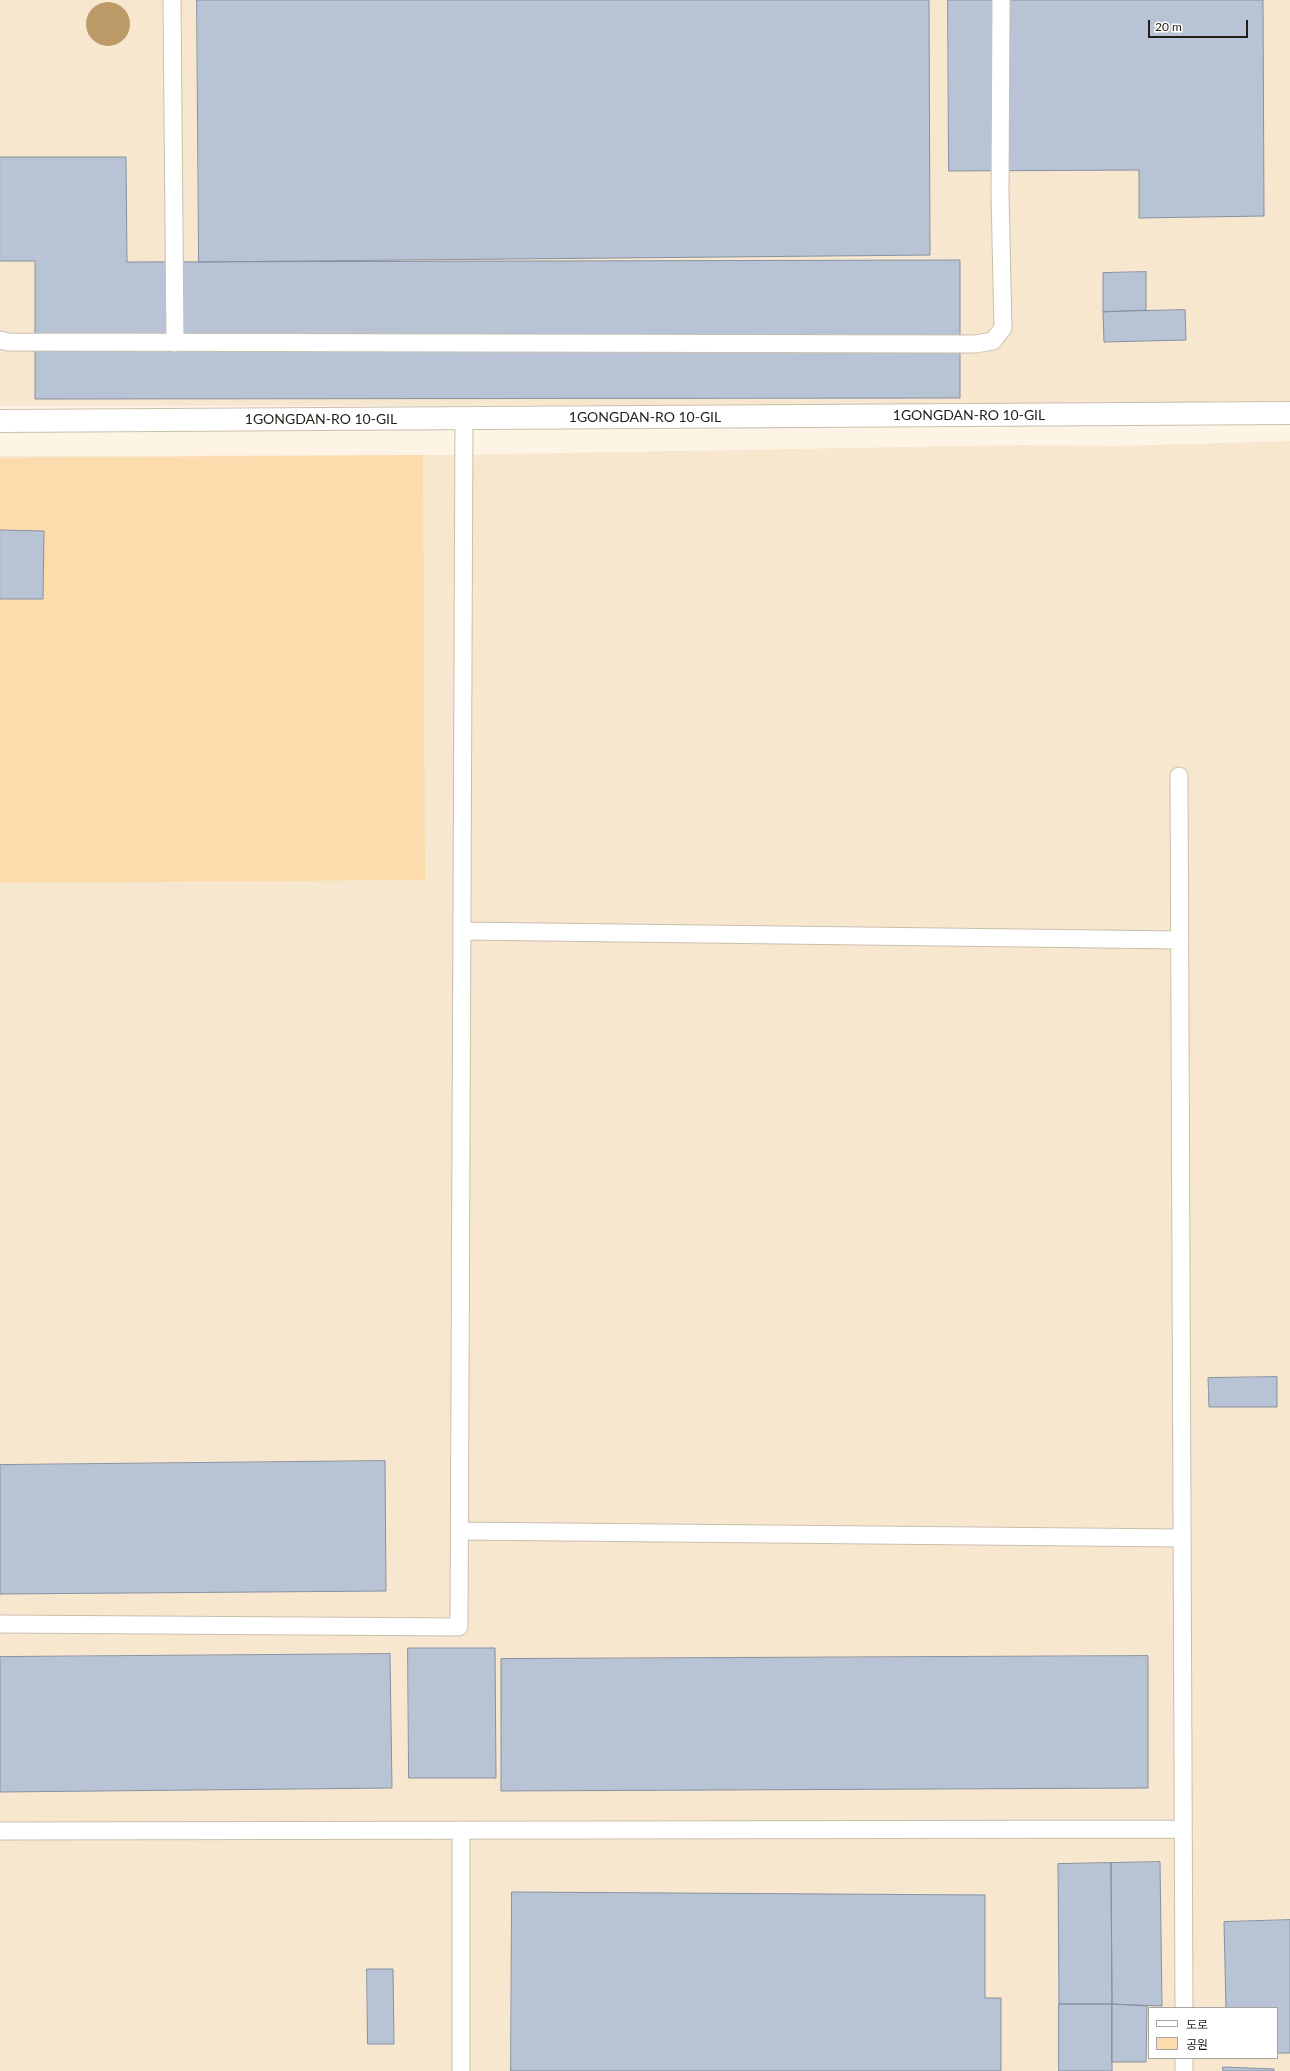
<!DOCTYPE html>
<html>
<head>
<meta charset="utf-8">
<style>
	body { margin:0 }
	#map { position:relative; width:1290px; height:2071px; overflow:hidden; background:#fef4e6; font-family:Lato,"Noto Sans KR",sans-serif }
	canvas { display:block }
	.legend { position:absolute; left:1148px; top:2007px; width:130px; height:52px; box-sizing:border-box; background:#fff; border:1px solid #a7a5a2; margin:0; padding:5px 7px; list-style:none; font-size:12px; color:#221d17 }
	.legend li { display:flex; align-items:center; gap:8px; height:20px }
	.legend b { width:20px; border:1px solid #a7a5a2 }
	.scale { position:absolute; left:1148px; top:20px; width:100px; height:18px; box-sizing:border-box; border:2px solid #221d17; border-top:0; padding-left:5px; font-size:12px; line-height:14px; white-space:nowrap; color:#221d17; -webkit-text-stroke:3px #fff; paint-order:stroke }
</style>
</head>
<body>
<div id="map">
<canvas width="1290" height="2071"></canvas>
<ul class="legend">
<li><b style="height:5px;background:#fff"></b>도로</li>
<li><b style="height:11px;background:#fcdcac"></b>공원</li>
</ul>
<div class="scale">20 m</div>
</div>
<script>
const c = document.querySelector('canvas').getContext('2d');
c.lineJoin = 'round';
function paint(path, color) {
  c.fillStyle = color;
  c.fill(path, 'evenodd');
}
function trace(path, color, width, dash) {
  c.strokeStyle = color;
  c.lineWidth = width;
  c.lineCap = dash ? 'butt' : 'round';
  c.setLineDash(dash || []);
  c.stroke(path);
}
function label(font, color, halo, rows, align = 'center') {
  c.font = font + ' Lato,sans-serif';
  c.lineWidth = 4;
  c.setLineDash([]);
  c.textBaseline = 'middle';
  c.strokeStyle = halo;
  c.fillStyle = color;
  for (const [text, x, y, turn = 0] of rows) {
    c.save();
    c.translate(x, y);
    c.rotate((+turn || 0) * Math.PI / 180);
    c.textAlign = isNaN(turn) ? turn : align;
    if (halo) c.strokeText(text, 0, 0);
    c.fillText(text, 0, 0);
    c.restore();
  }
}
paint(new Path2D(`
	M 0,0 L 1290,0 L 1290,405 L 0,406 Z
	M 1290,441 L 1290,2071 L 0,2071 L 0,456 L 445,455 L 1021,445 L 1118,446 ZM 1149,2008 L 1277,2008 L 1277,2058 L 1149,2058 Z`), '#f8e7cf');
paint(new Path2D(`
	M 423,455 L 425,880 L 0,883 L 0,458 Z`), '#fcdcac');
paint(new Path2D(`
	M86 24a22 22 0 1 1 44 0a22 22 0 1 1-44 0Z`), '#bc9b69');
const building = new Path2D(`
	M 197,0 L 929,0 L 930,255 L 199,262 Z
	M 948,0 L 1263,0 L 1264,216 L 1139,218 L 1139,170 L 949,171 Z
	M 0,157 L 126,157 L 127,262 L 960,260 L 960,398 L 35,399 L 35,261 L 0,261 Z
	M 1146,272 L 1146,310 L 1103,312 L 1103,273 Z
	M 1185,310 L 1186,340 L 1104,342 L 1103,312 Z
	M 0,530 L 44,531 L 43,599 L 0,599 Z
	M 1277,1377 L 1277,1407 L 1209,1407 L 1208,1378 Z
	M 385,1461 L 386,1591 L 0,1594 L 0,1465 Z
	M 408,1648 L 495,1648 L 496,1778 L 409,1778 Z
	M 390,1654 L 392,1788 L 0,1792 L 0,1657 Z
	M 1148,1656 L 1148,1788 L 501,1791 L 501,1659 Z
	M 1160,1862 L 1162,2006 L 1112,2004 L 1111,1863 Z
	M 1111,1863 L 1112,2004 L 1059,2004 L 1058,1864 Z
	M 512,1892 L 985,1895 L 985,1998 L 1001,1998 L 1001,2071 L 511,2071 Z
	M 1290,1920 L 1290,2053 L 1277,2053 L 1277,2008 L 1226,2008 L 1224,1922 Z
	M 367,1969 L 393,1969 L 394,2044 L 368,2044 Z
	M 1059,2004 L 1112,2004 L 1112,2071 L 1059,2071 Z
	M 1112,2004 L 1147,2006 L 1146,2062 L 1112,2062 Z
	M 1223,2067 L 1274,2069 L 1274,2071 L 1223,2071 Z`);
paint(building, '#b8c3d5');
trace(building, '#8791a1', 1);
const service = new Path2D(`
	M 172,0 L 175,343
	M 0,340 L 8,342 L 975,344 L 993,341 L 1003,328 L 1000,193 L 1001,0
	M 1179,776 L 1184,2008
	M 463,931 L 1180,940
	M 460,1531 L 1182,1538
	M 0,1624 L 459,1627 L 464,418
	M 0,1831 L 1183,1829
	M 1184,2058 L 1184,2071
	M 461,2071 L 461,1830`);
const minor = new Path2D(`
	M 0,421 L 1290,413`);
trace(service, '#cabfad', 19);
trace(minor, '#cabfad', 24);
trace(service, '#fff', 17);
trace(minor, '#fff', 22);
label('14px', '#221d17', '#fff', [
	["1GONGDAN-RO 10-GIL",969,415],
	["1GONGDAN-RO 10-GIL",645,417],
	["1GONGDAN-RO 10-GIL",321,419]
]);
</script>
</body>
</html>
